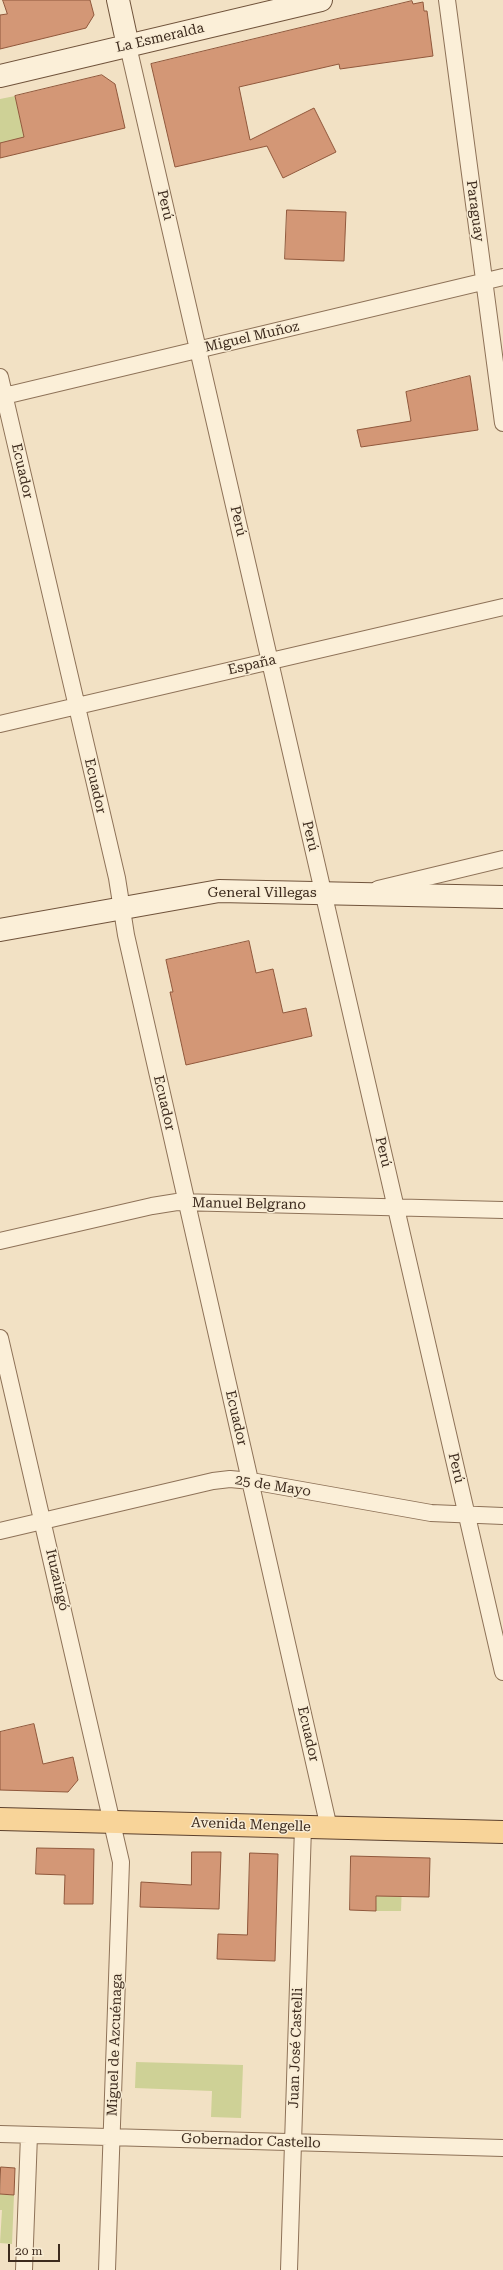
<!DOCTYPE html>
<html>
<head>
<meta charset="utf-8">
<style>
	body { margin:0 }
	#map { position:relative; width:503px; height:2270px; overflow:hidden; background:#f2e1c4; font-family:"Roboto Serif",serif }
	canvas { display:block }
	.scale { position:absolute; left:8px; top:2244px; width:52px; height:18px; box-sizing:border-box; border:2px solid #3d2b1e; border-top:0; padding-left:5px; font-size:12px; line-height:14px; white-space:nowrap; color:#3d2b1e; -webkit-text-stroke:3px #f8ecd4; paint-order:stroke }
</style>
</head>
<body>
<div id="map">
<canvas width="503" height="2270"></canvas>
<div class="scale">20 m</div>
</div>
<script>
const c = document.querySelector('canvas').getContext('2d');
c.lineJoin = 'round';
function paint(path, color) {
  c.fillStyle = color;
  c.fill(path, 'evenodd');
}
function trace(path, color, width, dash) {
  c.strokeStyle = color;
  c.lineWidth = width;
  c.lineCap = dash ? 'butt' : 'round';
  c.setLineDash(dash || []);
  c.stroke(path);
}
function label(font, color, halo, rows, align = 'center') {
  c.font = font + ' "Roboto Serif",serif';
  c.lineWidth = 3;
  c.setLineDash([]);
  c.textBaseline = 'middle';
  c.strokeStyle = halo;
  c.fillStyle = color;
  for (const [text, x, y, turn = 0] of rows) {
    c.save();
    c.translate(x, y);
    c.rotate((+turn || 0) * Math.PI / 180);
    c.textAlign = isNaN(turn) ? turn : align;
    if (halo) c.strokeText(text, 0, 0);
    c.fillText(text, 0, 0);
    c.restore();
  }
}
paint(new Path2D(`
	M 15,96 L 24,137 L 0,143 L 0,99 Z
	M 377,1857 L 403,1857 L 401,1911 L 376,1911 Z
	M 136,2062 L 243,2065 L 241,2118 L 211,2117 L 212,2091 L 135,2088 Z
	M 0,2194 L 14,2195 L 12,2244 L 0,2243 L 2,2210 L 0,2210 Z`), '#ced196');
const building = new Path2D(`
	M 3,0 L 90,0 L 94,15 L 86,28 L 0,49 L 0,15 L 7,14 Z
	M 412,1 L 413,4 L 423,2 L 424,11 L 427,11 L 433,56 L 340,69 L 339,64 L 239,87 L 250,140 L 314,108 L 336,152 L 283,178 L 267,146 L 175,167 L 151,64 Z
	M 102,75 L 115,84 L 125,128 L 0,158 L 0,143 L 24,137 L 15,96 Z
	M 287,210 L 346,212 L 344,261 L 285,259 Z
	M 470,376 L 478,430 L 361,447 L 357,430 L 411,421 L 406,392 Z
	M 249,941 L 256,973 L 273,969 L 283,1013 L 306,1008 L 312,1036 L 186,1065 L 170,992 L 173,992 L 166,960 Z
	M 34,1724 L 43,1764 L 73,1757 L 78,1780 L 68,1792 L 0,1790 L 0,1732 Z
	M 37,1848 L 94,1849 L 93,1904 L 64,1904 L 65,1875 L 36,1874 Z
	M 192,1852 L 221,1852 L 219,1909 L 140,1907 L 141,1882 L 191,1885 Z
	M 250,1853 L 278,1854 L 275,1961 L 217,1959 L 218,1934 L 247,1935 Z
	M 351,1856 L 430,1858 L 429,1897 L 376,1896 L 376,1911 L 350,1910 Z
	M 1,2167 L 15,2168 L 14,2195 L 0,2194 Z`);
paint(building, '#d39776');
trace(building, '#90583c', 1);
const street = new Path2D(`
	M 447,0 L 503,423
	M 128,46 L 503,1672
	M 0,377 L 117,878 L 126,935 L 329,1828
	M 0,397 L 503,277
	M 0,724 L 503,607
	M 378,889 L 503,859
	M 0,1241 L 152,1206 L 177,1202 L 503,1210
	M 0,1338 L 121,1862 L 107,2270
	M 0,1531 L 213,1481 L 230,1479 L 251,1481 L 431,1513 L 503,1516
	M 0,2134 L 503,2148
	M 24,2270 L 29,2135
	M 289,2270 L 303,1827`);
const secondary = new Path2D(`
	M 118,0 L 128,46
	M 0,76 L 321,0
	M 0,930 L 219,891 L 503,897`);
const primary = new Path2D(`
	M 0,1819 L 503,1832`);
trace(street, '#8e7258', 18);
trace(secondary, '#70533b', 24);
trace(primary, '#5c402d', 24);
trace(street, '#fbefd8', 16);
trace(secondary, '#fbefd8', 22);
trace(primary, '#f8d499', 22);
label('14px', '#3d2b1e', '#f8ecd4', [
	["La Esmeralda",160,38,-13],
	["Perú",165,205,77],
	["Paraguay",475,211,82],
	["Miguel Muñoz",252,337,-13],
	["Ecuador",22,471,77],
	["Perú",238,521,77],
	["España",252,665,-13],
	["Ecuador",95,786,77],
	["Perú",310,836,77],
	["General Villegas",262,893],
	["Ecuador",164,1103,77],
	["Perú",383,1152,77],
	["Manuel Belgrano",249,1204,1],
	["Ecuador",236,1418,77],
	["Perú",456,1468,77],
	["25 de Mayo",273,1486,9],
	["Ituzaingó",57,1580,77],
	["Ecuador",308,1734,77],
	["Avenida Mengelle",251,1825,2],
	["Miguel de Azcuénaga",115,2045,-88],
	["Juan José Castelli",296,2048,-88],
	["Gobernador Castello",251,2141,2]
]);
</script>
</body>
</html>
